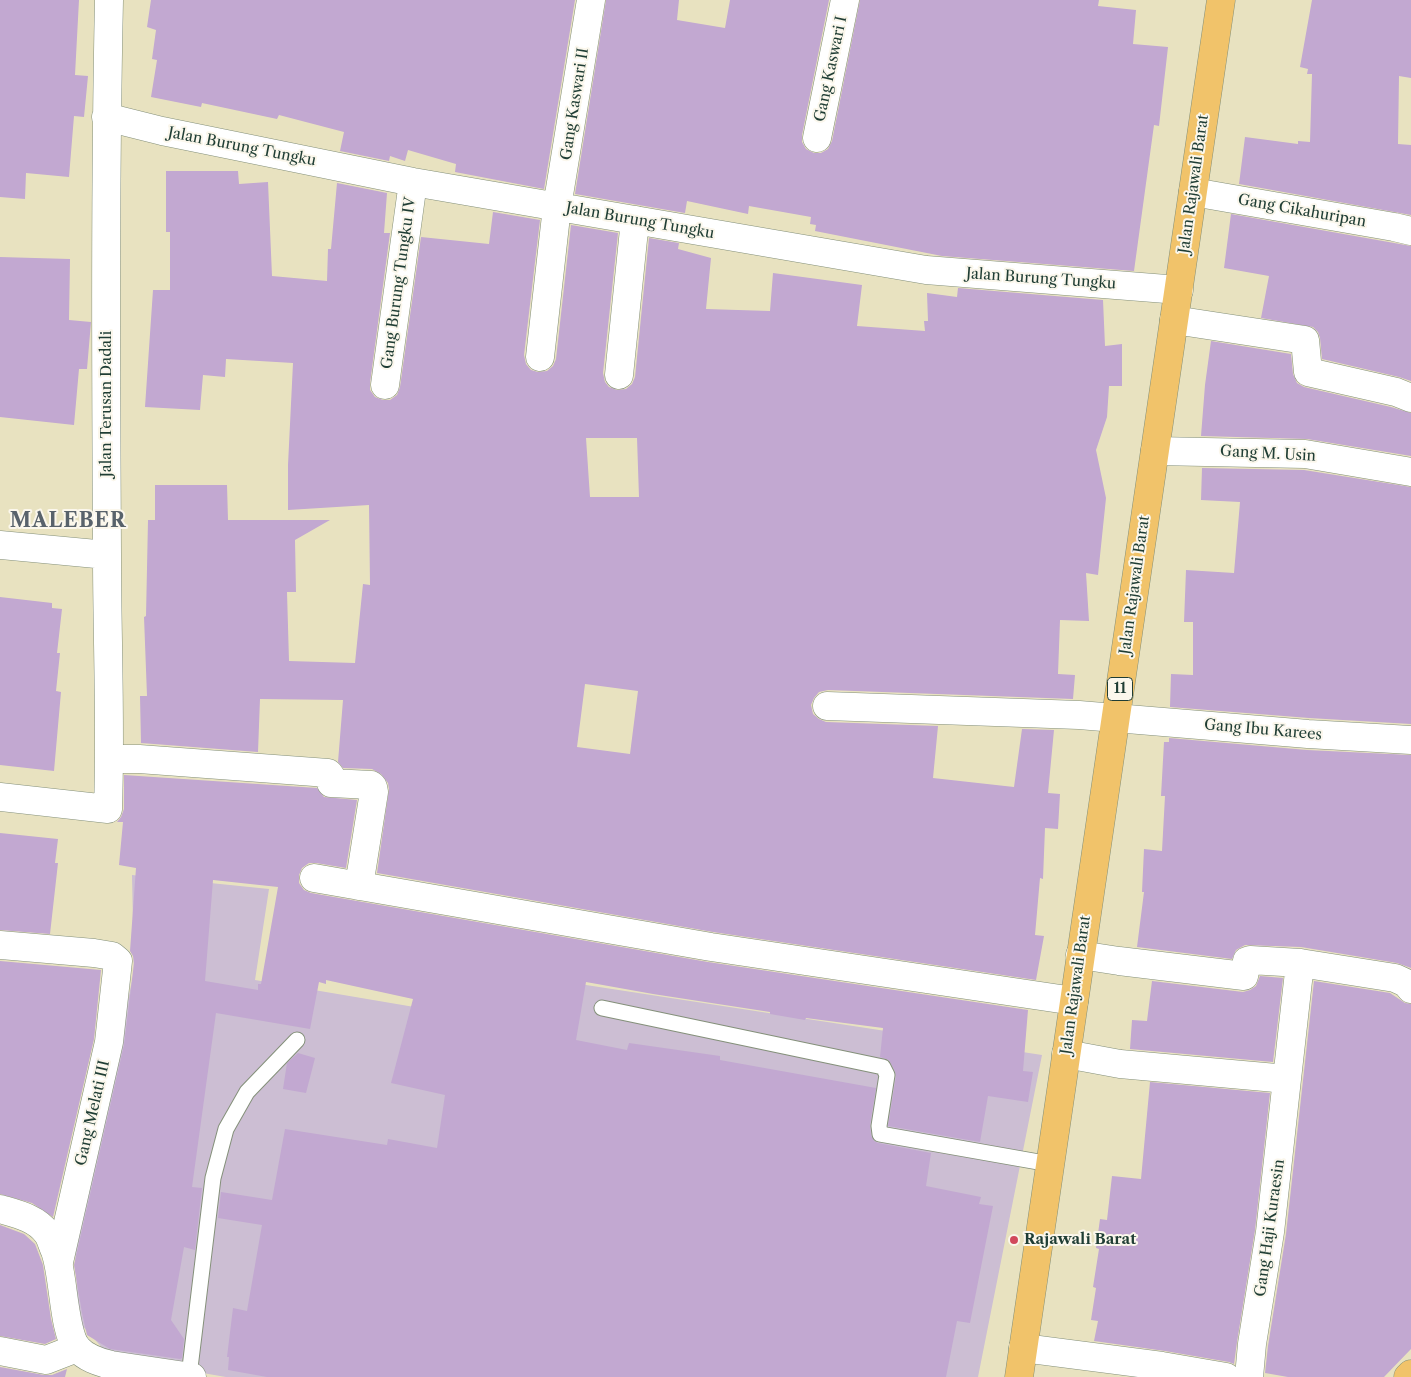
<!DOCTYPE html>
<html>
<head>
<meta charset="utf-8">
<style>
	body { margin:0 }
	canvas { display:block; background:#e8e2c0 }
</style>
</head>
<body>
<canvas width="1411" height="1377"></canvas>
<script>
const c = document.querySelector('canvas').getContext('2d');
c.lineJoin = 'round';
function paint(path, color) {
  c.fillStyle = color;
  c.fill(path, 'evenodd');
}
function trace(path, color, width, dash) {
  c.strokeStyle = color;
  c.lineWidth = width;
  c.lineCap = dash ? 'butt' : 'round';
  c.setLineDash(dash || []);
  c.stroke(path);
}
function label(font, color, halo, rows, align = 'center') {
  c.font = font + ' "Libre Caslon Text",serif';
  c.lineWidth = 4;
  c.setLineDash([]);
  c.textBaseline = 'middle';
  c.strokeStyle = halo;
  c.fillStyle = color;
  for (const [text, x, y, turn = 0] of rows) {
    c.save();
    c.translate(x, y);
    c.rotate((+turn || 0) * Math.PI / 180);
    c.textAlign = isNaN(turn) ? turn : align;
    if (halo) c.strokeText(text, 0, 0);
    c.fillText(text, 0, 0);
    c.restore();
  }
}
paint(new Path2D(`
	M 132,875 L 269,889 L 255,980 L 556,1031 L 560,981 L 1042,1055 L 978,1377 L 226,1377 L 144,1363 L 106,1352 L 78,1321 L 75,1245 L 134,972 Z`), '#ccbed3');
paint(new Path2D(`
	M 0,0 L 79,0 L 75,75 L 88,76 L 84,117 L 74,116 L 69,177 L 26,173 L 25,199 L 0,197 Z
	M 151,0 L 575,0 L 544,189 L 455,172 L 456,164 L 408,150 L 405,161 L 390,156 L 389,161 L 340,151 L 344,132 L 279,115 L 277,119 L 202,103 L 201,107 L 151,97 L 157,60 L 152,59 L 156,30 L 147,27 Z
	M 606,0 L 679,0 L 677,20 L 725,28 L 730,0 L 829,0 L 802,135 L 802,142 L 806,149 L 814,153 L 821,153 L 828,149 L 832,141 L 860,0 L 1099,0 L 1098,6 L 1136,10 L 1133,44 L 1168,47 L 1159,126 L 1154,125 L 1134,271 L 942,256 L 815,231 L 816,225 L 810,224 L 811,217 L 749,206 L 748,214 L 687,201 L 685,213 L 575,194 Z
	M 1312,0 L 1411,0 L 1411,78 L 1399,76 L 1398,144 L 1411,145 L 1411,215 L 1239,184 L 1245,137 L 1298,144 L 1298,141 L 1310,142 L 1312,74 L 1307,74 L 1308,69 L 1300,67 Z
	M 166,171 L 238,171 L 239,184 L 268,182 L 272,276 L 327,281 L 328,249 L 331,249 L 337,183 L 387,193 L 384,233 L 390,233 L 370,383 L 370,390 L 375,397 L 383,400 L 390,400 L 397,395 L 400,387 L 421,237 L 489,244 L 493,212 L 540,220 L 524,355 L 526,364 L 531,370 L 538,372 L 547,371 L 553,366 L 556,359 L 571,225 L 618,233 L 603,373 L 605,382 L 609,387 L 617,390 L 626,389 L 632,384 L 635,377 L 649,238 L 679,243 L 678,249 L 711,258 L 706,309 L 770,311 L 773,273 L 862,285 L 857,326 L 925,331 L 924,321 L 928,321 L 927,293 L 957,297 L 958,288 L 1103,300 L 1105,346 L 1122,344 L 1122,386 L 1109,386 L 1107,417 L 1096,450 L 1106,498 L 1098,575 L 1086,573 L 1089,621 L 1060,620 L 1058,674 L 1075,675 L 1073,699 L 828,690 L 819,692 L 814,698 L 811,705 L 813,714 L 819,719 L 826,722 L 938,726 L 933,778 L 1014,787 L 1022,729 L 1054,730 L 1048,793 L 1060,794 L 1058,829 L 1045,828 L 1043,879 L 1040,878 L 1035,935 L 1044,936 L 1036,980 L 713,932 L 377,873 L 389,789 L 388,783 L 381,774 L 372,769 L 343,768 L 338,762 L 343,700 L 260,699 L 258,752 L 141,743 L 140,696 L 147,696 L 144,617 L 146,616 L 148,520 L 155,520 L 155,485 L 227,485 L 228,520 L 330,520 L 295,540 L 296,592 L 287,592 L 289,661 L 355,663 L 363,584 L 370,585 L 369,505 L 288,510 L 288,465 L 293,363 L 226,359 L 225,377 L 203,375 L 200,410 L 145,407 L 153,290 L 170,290 L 170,232 L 166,232 ZM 586,438 L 637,438 L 639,497 L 590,497 ZM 585,684 L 638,691 L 630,754 L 577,747 Z
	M 1231,214 L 1411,246 L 1411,381 L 1399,377 L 1322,359 L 1320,338 L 1318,332 L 1313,327 L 1261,318 L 1269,276 L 1224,268 Z
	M 0,257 L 70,259 L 69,320 L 91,322 L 87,369 L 79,369 L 74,425 L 0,417 Z
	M 1211,341 L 1291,354 L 1293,374 L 1297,383 L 1304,387 L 1391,407 L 1411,413 L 1411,456 L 1307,439 L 1201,436 L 1205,385 Z
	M 1202,468 L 1304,470 L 1411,487 L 1411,724 L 1309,718 L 1170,707 L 1171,674 L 1193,675 L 1193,622 L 1184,622 L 1186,570 L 1234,573 L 1240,502 L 1201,500 Z
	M 0,597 L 52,603 L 52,608 L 62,609 L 57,653 L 60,653 L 56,691 L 61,692 L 54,771 L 0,765 Z
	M 1169,738 L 1307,750 L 1411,755 L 1411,968 L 1397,963 L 1301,947 L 1245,945 L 1236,950 L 1232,959 L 1137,947 L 1144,892 L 1142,892 L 1144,849 L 1162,851 L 1165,796 L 1161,796 L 1164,742 L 1169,742 Z
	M 124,775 L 317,788 L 324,797 L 357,800 L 346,868 L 316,863 L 309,863 L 302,868 L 299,875 L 299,883 L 304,890 L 311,893 L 708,962 L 1028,1010 L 1023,1071 L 1033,1072 L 1028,1102 L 988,1096 L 980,1142 L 888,1126 L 896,1076 L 895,1071 L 889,1060 L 880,1057 L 883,1028 L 806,1018 L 805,1020 L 770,1014 L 770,1012 L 653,994 L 586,982 L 576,1040 L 627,1050 L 629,1043 L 720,1056 L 720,1060 L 876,1088 L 870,1125 L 871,1135 L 874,1141 L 878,1143 L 931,1153 L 926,1186 L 981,1197 L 979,1204 L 993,1206 L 970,1323 L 957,1321 L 946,1377 L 267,1377 L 228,1370 L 229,1357 L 227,1357 L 233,1308 L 247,1311 L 262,1225 L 218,1218 L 221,1192 L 272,1200 L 285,1129 L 387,1145 L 388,1139 L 437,1148 L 445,1095 L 391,1083 L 413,999 L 326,980 L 326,984 L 319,982 L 310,1029 L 216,1013 L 192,1187 L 202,1188 L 195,1250 L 184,1247 L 171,1320 L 184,1339 L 182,1358 L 180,1359 L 110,1349 L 87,1335 L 82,1313 L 74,1265 L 124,1045 L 134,963 L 133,956 L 130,951 L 136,868 L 119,865 L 123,822 L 117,822 L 121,817 L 124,809 ZM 213,880 L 278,887 L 261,984 L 258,984 L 258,990 L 205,981 Z
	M 0,833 L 58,839 L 55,863 L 58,863 L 50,934 L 0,930 Z
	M 0,961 L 101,970 L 94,1039 L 53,1217 L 32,1203 L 0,1194 Z
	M 1260,976 L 1283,978 L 1273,1062 L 1130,1049 L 1132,1020 L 1147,1021 L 1152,981 L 1243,992 L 1250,990 L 1256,986 Z
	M 1314,981 L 1390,993 L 1405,1003 L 1411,1004 L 1411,1349 L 1384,1377 L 1288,1377 L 1265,1373 L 1268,1346 L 1286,1234 Z
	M 298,1053 L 315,1058 L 306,1093 L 283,1089 L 287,1063 Z
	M 1150,1082 L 1270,1093 L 1255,1230 L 1237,1342 L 1234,1364 L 1229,1362 L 1165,1351 L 1094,1341 L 1098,1321 L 1091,1320 L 1096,1288 L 1093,1287 L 1099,1249 L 1096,1248 L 1100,1219 L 1107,1220 L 1112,1176 L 1141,1179 Z
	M 0,1225 L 24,1234 L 35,1244 L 43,1265 L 51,1319 L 56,1339 L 45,1344 L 0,1336 Z
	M 0,1367 L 44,1375 L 52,1375 L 67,1369 L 65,1377 L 0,1377 Z`), '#c2a8d1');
const service = new Path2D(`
	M 602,1008 L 883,1067 L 887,1075 L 879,1126 L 880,1134 L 1050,1164
	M 189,1376 L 213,1178 L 226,1129 L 247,1092 L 297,1040`);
const minor = new Path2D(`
	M 106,117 L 162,131 L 413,182 L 926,270 L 1179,290
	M 817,138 L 845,0
	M 1193,192 L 1394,227 L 1411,231
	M 1174,320 L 1305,340 L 1308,372 L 1396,392 L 1411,398
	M 540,357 L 557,207 L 591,0
	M 619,375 L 635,220
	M 385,385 L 413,182
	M 1155,451 L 1305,454 L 1411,472
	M 0,545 L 107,555
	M 827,706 L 1079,715 L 1308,734 L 1411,740
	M 110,759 L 139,759 L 328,773 L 330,775 L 331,783 L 371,785 L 373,787 L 374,792 L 359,886
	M 0,797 L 108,809 C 111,723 107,638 107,553 C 106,369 105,184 109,0
	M 314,878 L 711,947 L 1074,1001
	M 0,945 L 94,953 L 112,956 L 118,961 L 109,1042 L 59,1262
	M 1080,955 L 1119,961 L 1244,976 L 1247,961 L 1250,960 L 1300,963 L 1395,978 L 1406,983 L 1411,989
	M 1066,1054 L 1120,1064 L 1287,1079 L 1300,963
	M 1023,1348 L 1162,1366 L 1226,1377
	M 0,1351 L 46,1360 L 77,1348
	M 1249,1377 L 1252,1344 L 1270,1232 L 1287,1079`);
const tertiary = new Path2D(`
	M 0,1209 C 17,1214 36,1218 47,1233 C 51,1238 52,1245 55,1251 C 64,1275 63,1331 77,1348 C 86,1358 98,1362 111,1365 L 192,1377`);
const trunk = new Path2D(`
	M 1019,1377 L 1221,0
	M 1408,1377 L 1411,1374`);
trace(service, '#84907a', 17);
trace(minor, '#84907a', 29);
trace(tertiary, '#84907a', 29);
trace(trunk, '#84907a', 29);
trace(service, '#fff', 15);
trace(minor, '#fff', 28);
trace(tertiary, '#fff', 28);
trace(trunk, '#f1c36a', 28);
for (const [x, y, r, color] of [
	[1014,1240,5,"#d1495b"]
]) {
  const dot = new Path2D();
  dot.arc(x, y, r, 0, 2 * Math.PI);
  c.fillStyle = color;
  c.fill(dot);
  trace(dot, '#fbf7ec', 2);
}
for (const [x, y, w] of [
	[1120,689,25]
]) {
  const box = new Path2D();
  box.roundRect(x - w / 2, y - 11.5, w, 23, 4);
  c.fillStyle = '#fbf7ec';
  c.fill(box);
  trace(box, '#1f3d34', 1);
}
label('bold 14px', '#1f3d34', null, [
	["11",1120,689]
]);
label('15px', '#1f3d34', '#fbf7ec', [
	["Gang Kaswari I",831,69,-78],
	["Gang Kaswari II",575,104,-81],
	["Jalan Burung Tungku",242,147,11],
	["Jalan Rajawali Barat",1194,184,-82],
	["Gang Cikahuripan",1302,211,10],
	["Jalan Burung Tungku",640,221,10],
	["Jalan Burung Tungku",1041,279,4],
	["Gang Burung Tungku IV",399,283,-82],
	["Jalan Terusan Dadali",107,404,-90],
	["Gang M. Usin",1268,454,3],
	["Jalan Rajawali Barat",1135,585,-82],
	["Gang Ibu Karees",1263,730,5],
	["Jalan Rajawali Barat",1076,985,-82],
	["Gang Melati III",93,1113,-77],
	["Gang Haji Kuraesin",1270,1228,-82]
]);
label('bold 15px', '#1f3d34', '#fbf7ec', [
	["Rajawali Barat",1024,1240]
], 'left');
c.letterSpacing = '1px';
label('bold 20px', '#58626b', '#fbf7ec', [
	["MALEBER",68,521]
]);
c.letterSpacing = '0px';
</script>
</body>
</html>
